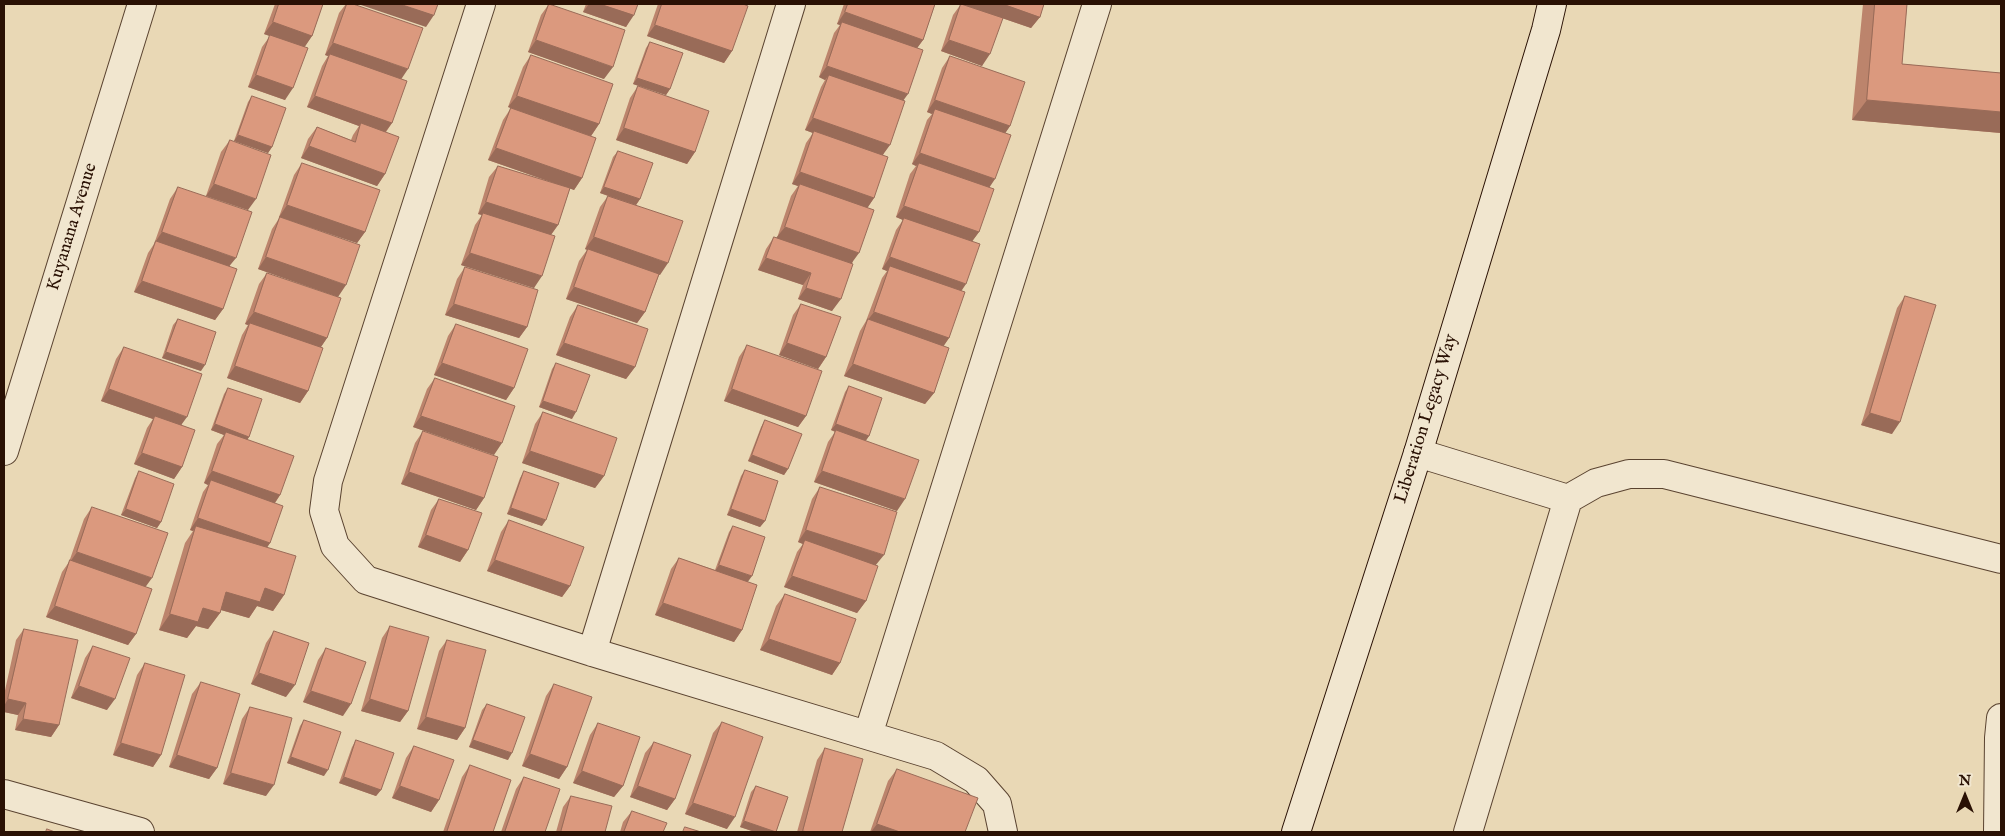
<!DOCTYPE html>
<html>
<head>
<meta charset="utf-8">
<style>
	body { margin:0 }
	#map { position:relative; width:2005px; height:836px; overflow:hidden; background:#e9d8b5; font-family:"IM FELL English",serif }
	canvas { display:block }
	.frame { position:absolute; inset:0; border:5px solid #2a1104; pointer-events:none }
	.north { position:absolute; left:1940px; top:771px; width:50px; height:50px; -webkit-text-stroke:4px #f1e6cf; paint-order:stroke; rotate:0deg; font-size:14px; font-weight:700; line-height:20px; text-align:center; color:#2a1104 }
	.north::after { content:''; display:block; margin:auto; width:18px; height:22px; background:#2a1104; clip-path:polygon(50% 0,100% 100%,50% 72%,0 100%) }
</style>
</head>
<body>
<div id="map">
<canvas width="2005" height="836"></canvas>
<div class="frame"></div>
<div class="north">N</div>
</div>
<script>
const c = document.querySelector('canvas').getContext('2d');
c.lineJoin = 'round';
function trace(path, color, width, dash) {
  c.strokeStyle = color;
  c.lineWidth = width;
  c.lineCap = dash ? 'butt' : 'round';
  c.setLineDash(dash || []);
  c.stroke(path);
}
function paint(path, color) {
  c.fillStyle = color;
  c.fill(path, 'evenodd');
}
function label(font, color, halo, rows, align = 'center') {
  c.font = font + ' "IM FELL English",serif';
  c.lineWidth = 4;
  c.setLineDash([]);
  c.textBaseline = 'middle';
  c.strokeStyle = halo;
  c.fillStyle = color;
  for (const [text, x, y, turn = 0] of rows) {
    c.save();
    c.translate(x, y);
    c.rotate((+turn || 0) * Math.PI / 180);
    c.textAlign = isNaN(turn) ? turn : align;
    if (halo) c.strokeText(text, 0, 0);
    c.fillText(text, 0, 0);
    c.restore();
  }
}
const street = new Path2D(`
	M 481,4 L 328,481 L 324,511 L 335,546 L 366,580 L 592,652 L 936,756 L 976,780 L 997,804 L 1003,832
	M 4,451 L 142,4
	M 1418,453 L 1568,499
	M 592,652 L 791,4
	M 868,735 L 1097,4
	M 4,794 L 140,832
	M 1468,832 L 1568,499 L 1596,483 L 1629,474 L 1664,474 L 2001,559
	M 1998,832 L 1999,738 L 2001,718`);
const secondary = new Path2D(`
	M 1296,832 L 1418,453 L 1546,30 L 1552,4`);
trace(street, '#5a4330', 30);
trace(secondary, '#2a1104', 30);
trace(street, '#f1e6cf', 28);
trace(secondary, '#f1e6cf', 28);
paint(new Path2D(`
	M 275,4 L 323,4 L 312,36 L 304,47 L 285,100 L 248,87 L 262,47 L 270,36 L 264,34 Z
	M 346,4 L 353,4 L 401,79 L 392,123 L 386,132 L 385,174 L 377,186 L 301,158 L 308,139 L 317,127 L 351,140 L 353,135 L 359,126 L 307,107 L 322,66 L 328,56 L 325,55 L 339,13 Z
	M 549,4 L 604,79 L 528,52 L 541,15 Z
	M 586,4 L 638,4 L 626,27 L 583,12 Z
	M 658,4 L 743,4 L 732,51 L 724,63 L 647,36 Z
	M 844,4 L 935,4 L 923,40 L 917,48 L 903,101 L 883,155 L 874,198 L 867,208 L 852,264 L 832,311 L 798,299 L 803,285 L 758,270 L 766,249 L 774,237 L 777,238 L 791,196 L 798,186 L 792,184 L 806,143 L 813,133 L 805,130 L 821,87 L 825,80 L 819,77 L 834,33 L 840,25 L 837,24 Z
	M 961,4 L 1044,4 L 1040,17 L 1031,28 L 1002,18 L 982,66 L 941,51 L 953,15 Z
	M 1863,4 L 1907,4 L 1902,64 L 2001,73 L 2001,133 L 1852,120 Z
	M 650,42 L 670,89 L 666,95 L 633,84 L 646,48 Z
	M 531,55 L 599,124 L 591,136 L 582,178 L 574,190 L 570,188 L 558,225 L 551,235 L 534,288 L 461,265 L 475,225 L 482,215 L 478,214 L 489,177 L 498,166 L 562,186 L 488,160 L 503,120 L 511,108 L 508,107 L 523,67 Z
	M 950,56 L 1010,126 L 1005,133 L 989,187 L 979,232 L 972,241 L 961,291 L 949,338 L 943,346 L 934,393 L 925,404 L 844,376 L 860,331 L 866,321 L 882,278 L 887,271 L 882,269 L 896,230 L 903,220 L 896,217 L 910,174 L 916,166 L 912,164 L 927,120 L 932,114 L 927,112 L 942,68 Z
	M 638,86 L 695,152 L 687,164 L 616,140 L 630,98 Z
	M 252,96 L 272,147 L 268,153 L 234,141 L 248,102 Z
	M 230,140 L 248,210 L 206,196 L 221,152 Z
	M 618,151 L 640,199 L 636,205 L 660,275 L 659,275 L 645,312 L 637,323 L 566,299 L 579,261 L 587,250 L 585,249 L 600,207 L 608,196 L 600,193 L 613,157 Z
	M 302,163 L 365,232 L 357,243 L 279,217 L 294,175 Z
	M 178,187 L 230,266 L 223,309 L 215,320 L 134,292 L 148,253 L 154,244 L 170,199 Z
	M 280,217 L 338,297 L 258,269 L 272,229 Z
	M 465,267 L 527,327 L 519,338 L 445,315 L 457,279 Z
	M 267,273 L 327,338 L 320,348 L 308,391 L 300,403 L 227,378 L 242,335 L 248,325 L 245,324 L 259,284 Z
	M 1905,296 L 1892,434 L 1861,425 L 1897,308 Z
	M 801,304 L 826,357 L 818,369 L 779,355 L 793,315 Z
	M 578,305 L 635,367 L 626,379 L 556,355 L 570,317 Z
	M 178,319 L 201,371 L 162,358 L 173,325 Z
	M 456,324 L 514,388 L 506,400 L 434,375 L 448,336 Z
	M 747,345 L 806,416 L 798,427 L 724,401 L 739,357 Z
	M 124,347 L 182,425 L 182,467 L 174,479 L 134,464 L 147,428 L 153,419 L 101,401 L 116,359 Z
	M 556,363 L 572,419 L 539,407 L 552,369 Z
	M 435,378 L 494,455 L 413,427 L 427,389 Z
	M 849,386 L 869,436 L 865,441 L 897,511 L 814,482 L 828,442 L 835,432 L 831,430 L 845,392 Z
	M 228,388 L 249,437 L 247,440 L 280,495 L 275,503 L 270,543 L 267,547 L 284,595 L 273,611 L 257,606 L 249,618 L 221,610 L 220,613 L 208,629 L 196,626 L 187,638 L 159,630 L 185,543 L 193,531 L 190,530 L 203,492 L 208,485 L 204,483 L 217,444 L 224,435 L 211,430 L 224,394 Z
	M 543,412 L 604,476 L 595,488 L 522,463 L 535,424 Z
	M 765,420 L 788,469 L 784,475 L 748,461 L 761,427 Z
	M 423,431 L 484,498 L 476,510 L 401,484 L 415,443 Z
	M 745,470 L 765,521 L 760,527 L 727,515 L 741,476 Z
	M 139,471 L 161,522 L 157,528 L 121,515 L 135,478 Z
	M 524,471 L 542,526 L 507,514 L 520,478 Z
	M 820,487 L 876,565 L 866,601 L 857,613 L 784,587 L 797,552 L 803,544 L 798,542 L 812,499 Z
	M 439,499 L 468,550 L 460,562 L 418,547 L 431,510 Z
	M 92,507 L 146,587 L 136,634 L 128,645 L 46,617 L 62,572 L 69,562 L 84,519 Z
	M 509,520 L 570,586 L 562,597 L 487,571 L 501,532 Z
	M 733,526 L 748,582 L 742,630 L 734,642 L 655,615 L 671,569 L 679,558 L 715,570 L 729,532 Z
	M 785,594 L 840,663 L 832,675 L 760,650 L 776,606 Z
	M 390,626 L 408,711 L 400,722 L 361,711 L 382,638 Z
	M 24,629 L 59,725 L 51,737 L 15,730 L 18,715 L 4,712 L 4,695 L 16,640 Z
	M 274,631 L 286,697 L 251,684 L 266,643 Z
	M 447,640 L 465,728 L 457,740 L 417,729 L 439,651 Z
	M 93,646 L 107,710 L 71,698 L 85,658 Z
	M 326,648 L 343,716 L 303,702 L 318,660 Z
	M 145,663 L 161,755 L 153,767 L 113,755 L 137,675 Z
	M 201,682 L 217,768 L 209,779 L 169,767 L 192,694 Z
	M 554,684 L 567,767 L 559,779 L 522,766 L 546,696 Z
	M 487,704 L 508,760 L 469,747 L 482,710 Z
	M 250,707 L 266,796 L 223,784 L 242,719 Z
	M 304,720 L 324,776 L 287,763 L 300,726 Z
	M 722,722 L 727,829 L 685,814 L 713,733 Z
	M 598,723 L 623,786 L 614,797 L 573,783 L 590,735 Z
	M 356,740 L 381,790 L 376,796 L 339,783 L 352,747 Z
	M 654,742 L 675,799 L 667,810 L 630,797 L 645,753 Z
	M 414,746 L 439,800 L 431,812 L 392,798 L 406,758 Z
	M 825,748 L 842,832 L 797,832 L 817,760 Z
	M 470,765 L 493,832 L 443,832 L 462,777 Z
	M 897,769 L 965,832 L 870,832 L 888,781 Z
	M 524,777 L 545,832 L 501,832 L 516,789 Z
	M 756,786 L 788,797 L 776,832 L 755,832 L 740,827 L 751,792 Z
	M 571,796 L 605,832 L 556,832 L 563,807 Z
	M 632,811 L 663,832 L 620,832 L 623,822 Z`), '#bc846c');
paint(new Path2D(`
	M 358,4 L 400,4 L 434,15 L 426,27 Z
	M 589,4 L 600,4 L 634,15 L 626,27 L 583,12 Z
	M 961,4 L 1003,4 L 1040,17 L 1031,28 Z
	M 845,12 L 923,40 L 915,51 L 842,22 L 840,25 L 837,24 Z
	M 273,22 L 312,36 L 304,48 L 264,34 Z
	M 655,25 L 732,51 L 724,63 L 647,36 Z
	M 536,40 L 613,67 L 604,79 L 528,52 Z
	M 949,40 L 990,54 L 982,66 L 941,51 Z
	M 333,43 L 408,69 L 400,81 L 330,54 L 328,56 L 325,55 Z
	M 827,66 L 908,94 L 900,105 L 829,75 L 825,80 L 819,77 Z
	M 256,75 L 293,88 L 285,100 L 248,87 Z
	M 637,78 L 670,89 L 666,95 L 633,84 Z
	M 315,96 L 392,123 L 383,135 L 361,123 L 359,126 L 307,107 Z
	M 517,96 L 599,124 L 591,136 L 508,107 Z
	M 935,100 L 1010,126 L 1002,138 L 935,109 L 932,114 L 927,112 Z
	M 1867,100 L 2001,112 L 2001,133 L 1852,120 Z
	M 813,118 L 890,145 L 882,156 L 814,131 L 813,133 L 805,130 Z
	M 624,128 L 695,152 L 687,164 L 616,140 Z
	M 238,135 L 272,147 L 268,153 L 234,141 Z
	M 309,146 L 385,174 L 377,186 L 301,158 Z
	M 496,148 L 582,178 L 574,190 L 488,160 Z
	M 920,153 L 995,179 L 987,191 L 919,163 L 916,166 L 912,164 Z
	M 800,172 L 874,198 L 866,210 L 800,184 L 798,186 L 792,184 Z
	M 214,184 L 256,199 L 248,210 L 206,196 Z
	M 604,187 L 640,199 L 636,205 L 600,193 Z
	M 486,202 L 558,225 L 550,236 L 483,213 L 482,215 L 478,214 Z
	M 287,205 L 365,232 L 357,243 L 279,217 Z
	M 904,206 L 979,232 L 971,243 L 904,218 L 903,220 L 896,217 Z
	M 785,227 L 859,253 L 851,264 L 776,238 Z
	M 162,232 L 236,258 L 227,269 L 156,241 L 154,244 Z
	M 594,237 L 668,263 L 660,275 L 585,249 Z
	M 470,253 L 542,276 L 534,288 L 461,265 Z
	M 266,257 L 346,285 L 338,297 L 258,269 Z
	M 890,257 L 966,284 L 958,296 L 890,266 L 887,271 L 882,269 Z
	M 766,258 L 811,273 L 803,285 L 758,270 Z
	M 142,281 L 223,309 L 215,320 L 134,292 Z
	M 574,287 L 645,312 L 637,323 L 566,299 Z
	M 806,288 L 841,299 L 832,311 L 798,299 Z
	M 454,304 L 527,327 L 519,338 L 445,315 Z
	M 254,312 L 327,338 L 319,350 L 250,323 L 248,325 L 245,324 Z
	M 874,312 L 949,338 L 941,350 L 867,321 Z
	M 564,343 L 635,367 L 626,379 L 556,355 Z
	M 787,343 L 826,357 L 818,369 L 779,355 Z
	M 166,352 L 205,365 L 201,371 L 162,358 Z
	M 442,363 L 514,388 L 506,400 L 434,375 Z
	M 853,364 L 934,393 L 925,404 L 844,376 Z
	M 235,366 L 308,391 L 300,403 L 227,378 Z
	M 109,389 L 187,417 L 179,428 L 155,416 L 153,419 L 101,401 Z
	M 732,389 L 806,416 L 798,427 L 724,401 Z
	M 543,401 L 576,412 L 572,419 L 539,407 Z
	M 1870,413 L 1900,422 L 1892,434 L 1861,425 Z
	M 421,416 L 502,443 L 494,455 L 413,427 Z
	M 215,424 L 249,437 L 245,443 L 226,432 L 224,435 L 211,430 Z
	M 836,424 L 869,436 L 865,442 L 831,430 Z
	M 530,451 L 604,476 L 595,488 L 522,463 Z
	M 142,453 L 182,467 L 174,479 L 134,464 Z
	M 752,455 L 788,469 L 784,475 L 748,461 Z
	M 212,471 L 280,495 L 272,507 L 211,480 L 208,485 L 204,483 Z
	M 822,471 L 905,499 L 897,511 L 814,482 Z
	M 409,472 L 484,498 L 476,510 L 401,484 Z
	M 511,508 L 546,520 L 542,526 L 507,514 Z
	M 126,509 L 161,522 L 157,528 L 121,515 Z
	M 731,509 L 765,521 L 760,527 L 727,515 Z
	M 198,518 L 270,543 L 262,555 L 196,526 L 193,531 L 190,530 Z
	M 806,530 L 884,555 L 875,566 L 805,540 L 803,544 L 798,542 Z
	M 426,535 L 468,550 L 460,562 L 418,547 Z
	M 77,552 L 152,578 L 144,589 L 70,562 Z
	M 495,560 L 570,586 L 562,597 L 487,571 Z
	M 719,565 L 752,576 L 747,583 L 715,571 Z
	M 792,576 L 866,601 L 857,613 L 784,587 Z
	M 265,588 L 284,595 L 273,611 L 257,606 L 249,618 L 214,608 L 226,592 Z
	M 663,603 L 742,630 L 734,642 L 655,615 Z
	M 55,606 L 136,634 L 128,645 L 46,617 Z
	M 203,608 L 220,613 L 208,629 L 196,626 L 187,638 L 159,630 L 170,614 Z
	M 769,639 L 840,663 L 832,675 L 760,650 Z
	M 259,673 L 295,685 L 286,697 L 251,684 Z
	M 79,686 L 115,699 L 107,710 L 71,698 Z
	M 311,691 L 351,704 L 343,716 L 303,702 Z
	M 8,699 L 26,703 L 18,715 L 4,712 L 4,706 Z
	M 370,699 L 408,711 L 400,722 L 361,711 Z
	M 426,717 L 465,728 L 457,740 L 417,729 Z
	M 23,719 L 59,725 L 51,737 L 15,730 Z
	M 473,740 L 512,753 L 508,760 L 469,747 Z
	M 121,743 L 161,755 L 153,767 L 113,755 Z
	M 530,754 L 567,767 L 559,779 L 522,766 Z
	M 177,755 L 217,768 L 209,779 L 169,767 Z
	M 291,757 L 328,770 L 324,776 L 287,763 Z
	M 582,771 L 623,786 L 614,797 L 573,783 Z
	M 231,773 L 274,785 L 266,796 L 223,784 Z
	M 344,777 L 381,790 L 376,796 L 339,783 Z
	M 400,786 L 439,800 L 431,812 L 392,798 Z
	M 638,786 L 675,799 L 667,810 L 630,797 Z
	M 693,803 L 735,817 L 727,829 L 685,814 Z
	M 744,821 L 776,832 L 755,832 L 740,827 Z
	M 877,824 L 900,832 L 871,832 Z`), '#996b58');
const building = new Path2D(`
	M 279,4 L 323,4 L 312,36 L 273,22 Z
	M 347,4 L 353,4 L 423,28 L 408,69 L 333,43 Z
	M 400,4 L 438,4 L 434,15 Z
	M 549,4 L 625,30 L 613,67 L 536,40 Z
	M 600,4 L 638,4 L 634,15 Z
	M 662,4 L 743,4 L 748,6 L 732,51 L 655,25 Z
	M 848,4 L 935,4 L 923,40 L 845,12 Z
	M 961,4 L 1003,18 L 990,54 L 949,40 Z
	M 1003,4 L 1044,4 L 1040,17 Z
	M 1875,4 L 1907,4 L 1902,64 L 2001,73 L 2001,112 L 1867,100 Z
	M 842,22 L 923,50 L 908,94 L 827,66 Z
	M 270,35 L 308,48 L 293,88 L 256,75 Z
	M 650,42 L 683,53 L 670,89 L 637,78 Z
	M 330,54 L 407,81 L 392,123 L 315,96 Z
	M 531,55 L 613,84 L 599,124 L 517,96 Z
	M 950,56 L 1025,82 L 1010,126 L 935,100 Z
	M 829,75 L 905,101 L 890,145 L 813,118 Z
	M 638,86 L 709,111 L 695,152 L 624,128 Z
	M 252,96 L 286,108 L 272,147 L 238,135 Z
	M 511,108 L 596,138 L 582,178 L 496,148 Z
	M 935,109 L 1011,135 L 995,179 L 920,153 Z
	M 361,123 L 399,137 L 385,174 L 309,146 L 317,127 L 355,142 Z
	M 814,131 L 888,157 L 874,198 L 800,172 Z
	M 230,140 L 271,155 L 256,199 L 214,184 Z
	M 618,151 L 653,163 L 640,199 L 604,187 Z
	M 302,163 L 380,190 L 365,232 L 287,205 Z
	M 919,163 L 994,189 L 979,232 L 904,206 Z
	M 498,166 L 570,188 L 558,225 L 486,202 Z
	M 800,184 L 874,210 L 859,253 L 785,227 Z
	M 178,187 L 252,212 L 236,258 L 162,232 Z
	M 608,196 L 683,221 L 668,263 L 594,237 Z
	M 483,213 L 555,236 L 542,276 L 470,253 Z
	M 280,217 L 360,245 L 346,285 L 266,257 Z
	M 904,218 L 980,244 L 966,284 L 890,257 Z
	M 774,237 L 853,264 L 841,299 L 806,288 L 811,273 L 766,258 Z
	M 156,241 L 237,269 L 223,309 L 142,281 Z
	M 588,249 L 659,274 L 645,312 L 574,287 Z
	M 890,266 L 965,292 L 949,338 L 874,312 Z
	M 465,267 L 538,290 L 527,327 L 454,304 Z
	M 267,273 L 341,298 L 327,338 L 254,312 Z
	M 1905,296 L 1936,305 L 1900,422 L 1870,413 Z
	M 801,304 L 841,317 L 826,357 L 787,343 Z
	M 578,305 L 648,329 L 635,367 L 564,343 Z
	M 178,319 L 216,332 L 205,365 L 166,352 Z
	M 868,319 L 949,348 L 934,393 L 853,364 Z
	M 250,323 L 323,348 L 308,391 L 235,366 Z
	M 456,324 L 528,349 L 514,388 L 442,363 Z
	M 747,345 L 822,371 L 806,416 L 732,389 Z
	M 124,347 L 202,374 L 187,417 L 109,389 Z
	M 556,363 L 590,375 L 576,412 L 543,401 Z
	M 435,378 L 515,406 L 502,443 L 421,416 Z
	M 849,386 L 882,398 L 869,436 L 836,424 Z
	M 228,388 L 262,399 L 249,437 L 215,424 Z
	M 543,412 L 617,438 L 604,476 L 530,451 Z
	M 155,416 L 195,430 L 182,467 L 142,453 Z
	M 765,420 L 802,434 L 788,469 L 752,455 Z
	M 836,430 L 919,460 L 905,499 L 822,471 Z
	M 423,431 L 498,457 L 484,498 L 409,472 Z
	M 226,432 L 294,456 L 280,495 L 212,471 Z
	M 745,470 L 778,481 L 765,521 L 731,509 Z
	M 139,471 L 174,484 L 161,522 L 126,509 Z
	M 524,471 L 559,483 L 546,520 L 511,508 Z
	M 211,480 L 283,506 L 270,543 L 198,518 Z
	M 820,487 L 897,512 L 884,555 L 806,530 Z
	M 439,499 L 482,513 L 468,550 L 426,535 Z
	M 92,507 L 168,533 L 152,578 L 77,552 Z
	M 509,520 L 584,547 L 570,586 L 495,560 Z
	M 196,526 L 296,556 L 284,595 L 265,588 L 260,602 L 226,592 L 220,613 L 203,608 L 198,622 L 170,614 Z
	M 733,526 L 765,537 L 752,576 L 719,565 Z
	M 805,540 L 878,566 L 866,601 L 792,576 Z
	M 679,558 L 757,585 L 742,630 L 663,603 Z
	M 70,560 L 152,589 L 136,634 L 55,606 Z
	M 785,594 L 856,619 L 840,663 L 769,639 Z
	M 390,626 L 429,637 L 408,711 L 370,699 Z
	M 24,629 L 78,640 L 59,725 L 23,719 L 26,703 L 8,699 Z
	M 274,631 L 309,643 L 295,685 L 259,673 Z
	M 447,640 L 486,650 L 465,728 L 426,717 Z
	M 93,646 L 130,658 L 115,699 L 79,686 Z
	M 326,648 L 366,662 L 351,704 L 311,691 Z
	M 145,663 L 185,675 L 161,755 L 121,743 Z
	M 201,682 L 240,694 L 217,768 L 177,755 Z
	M 554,684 L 592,697 L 567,767 L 530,754 Z
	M 487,704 L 525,717 L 512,753 L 473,740 Z
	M 250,707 L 292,718 L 274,785 L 231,773 Z
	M 304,720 L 341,732 L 328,770 L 291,757 Z
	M 722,722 L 763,737 L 735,817 L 693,803 Z
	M 598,723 L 640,737 L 623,786 L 582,771 Z
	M 356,740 L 394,753 L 381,790 L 344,777 Z
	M 654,742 L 691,755 L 675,799 L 638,786 Z
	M 414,746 L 454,760 L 439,800 L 400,786 Z
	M 825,748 L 863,759 L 842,832 L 807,832 L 803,831 Z
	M 470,765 L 511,780 L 493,832 L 447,832 Z
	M 897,769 L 978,798 L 965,832 L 900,832 L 877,824 Z
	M 524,777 L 560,789 L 545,832 L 505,832 Z
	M 756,786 L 788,797 L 776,832 L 744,821 Z
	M 571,796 L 612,806 L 605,832 L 561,832 Z
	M 632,811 L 667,823 L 663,832 L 624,832 Z
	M 685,827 L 701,832 L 683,832 Z
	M 47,829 L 55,832 L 46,832 Z`);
paint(building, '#db997e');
trace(building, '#996b58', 1);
label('18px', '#2a1104', '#f1e6cf', [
	["Kuyanana Avenue",73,227,-73],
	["Liberation Legacy Way",1427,419,-73]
]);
</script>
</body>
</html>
